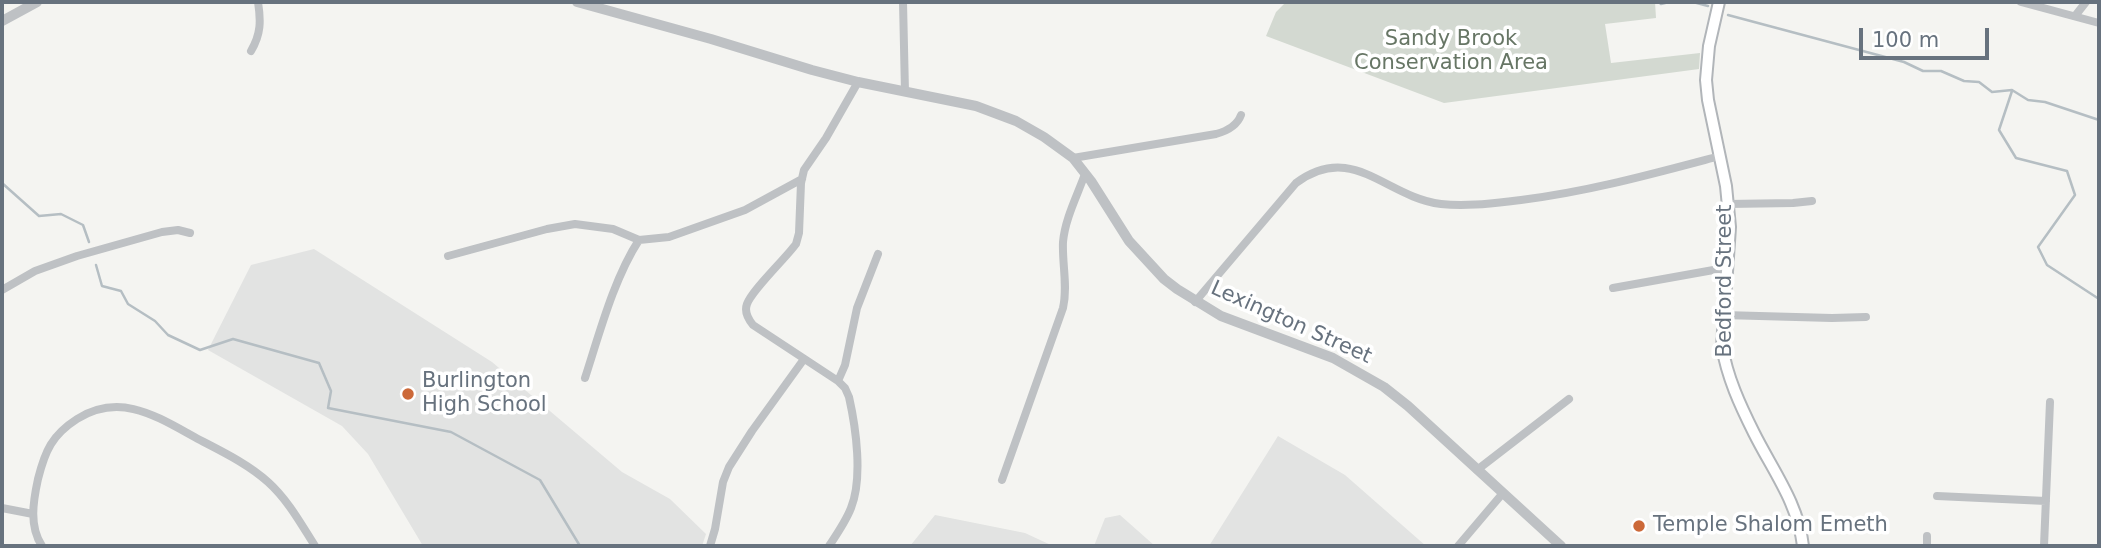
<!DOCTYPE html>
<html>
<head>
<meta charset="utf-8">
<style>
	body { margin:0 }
	#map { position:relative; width:2101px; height:548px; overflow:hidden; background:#f4f4f1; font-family:"DejaVu Sans",sans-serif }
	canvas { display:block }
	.frame { position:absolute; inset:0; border:4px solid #67727e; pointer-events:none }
	.scale { position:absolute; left:1859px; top:28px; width:130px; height:32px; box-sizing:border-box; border:4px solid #67727e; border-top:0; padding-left:9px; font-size:21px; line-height:24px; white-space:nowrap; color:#67727e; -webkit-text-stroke:5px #fff; paint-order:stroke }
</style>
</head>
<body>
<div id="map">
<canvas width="2101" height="548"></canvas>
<div class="frame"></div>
<div class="scale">100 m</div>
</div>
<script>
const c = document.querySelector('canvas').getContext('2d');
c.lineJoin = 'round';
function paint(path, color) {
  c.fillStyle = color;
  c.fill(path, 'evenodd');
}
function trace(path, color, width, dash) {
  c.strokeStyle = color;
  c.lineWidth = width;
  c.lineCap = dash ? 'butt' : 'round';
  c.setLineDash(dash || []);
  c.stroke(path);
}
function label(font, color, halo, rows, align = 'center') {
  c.font = font + ' "DejaVu Sans",sans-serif';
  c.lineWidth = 7;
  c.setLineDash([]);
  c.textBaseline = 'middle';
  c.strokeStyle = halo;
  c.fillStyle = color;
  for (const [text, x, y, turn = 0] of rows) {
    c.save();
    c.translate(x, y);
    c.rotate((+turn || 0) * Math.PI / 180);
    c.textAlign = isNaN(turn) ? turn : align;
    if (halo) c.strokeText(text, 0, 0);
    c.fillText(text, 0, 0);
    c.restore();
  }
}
paint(new Path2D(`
	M 314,249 L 492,362 L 622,472 L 670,499 L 706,534 L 702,546 L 423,546 L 368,454 L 342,426 L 208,350 L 251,265 Z
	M 1278,436 L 1345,475 L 1426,546 L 1209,546 Z
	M 935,515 L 1025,533 L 1053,546 L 910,546 Z
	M 1120,515 L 1155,546 L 1094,546 L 1105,518 Z`), '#e2e3e2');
paint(new Path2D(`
	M 1286,2 L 1655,2 L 1656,18 L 1605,24 L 1611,63 L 1700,53 L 1699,69 L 1444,103 L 1266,36 L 1276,12 Z`), '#d3d9d1');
trace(new Path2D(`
	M 1659,2 L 1661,4 L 1669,2
	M 1693,2 L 1708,6
	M 1728,15 L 1904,62 L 1923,71 L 1941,71 L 1964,81 L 1979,82 L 1992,92 L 2012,90 L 2028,100 L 2045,102 L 2099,120
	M 2012,91 L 1999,130 L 2016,158 L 2067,171 L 2075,195 L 2038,247 L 2047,265 L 2099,299
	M 2,183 L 39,216 L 61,214 L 83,225 L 89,242
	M 96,265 L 102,286 L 121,291 L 128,304 L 155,321 L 168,335 L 200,350 L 233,339 L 319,363 L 331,391 L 328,408 L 451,432 L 540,480 L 580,546`), '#b5bec3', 2.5);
const secondary = new Path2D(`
	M 1719,2 L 1709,46 L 1706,80 L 1708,100 L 1726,186 L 1730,227 L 1722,346 C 1727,377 1740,405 1754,433 C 1773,471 1798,503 1803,546`);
trace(secondary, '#b1b5b9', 14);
trace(new Path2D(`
	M 903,2 L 905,92
	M 2021,2 L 2099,23
	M 2075,16 L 2086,2
	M 251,51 C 261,34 261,21 258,2
	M 1073,158 L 1216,134 C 1227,131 1237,126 1241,115
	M 1728,204 L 1793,203 L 1812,201
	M 448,256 L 547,229 L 575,224 L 613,229 L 639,240 L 669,237 L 745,210 L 802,179
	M 1613,288 L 1719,269 L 1728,269
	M 2,290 L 35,271 L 77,256 L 162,232 L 178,230 L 190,233
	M 1195,302 L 1296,183 C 1353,141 1385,197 1441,204 C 1467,207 1494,203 1521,200 C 1591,191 1652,174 1720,156
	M 1723,315 L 1832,318 L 1866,317
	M 585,378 C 599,335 614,278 639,240
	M 838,381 L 845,365 L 857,308 L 878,254
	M 1477,470 L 1569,399
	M 1002,480 L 1063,308 C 1068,286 1062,264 1063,242 C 1065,219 1077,196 1085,174
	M 1937,496 L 2046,501
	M 2,508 L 33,514
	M 42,546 C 29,526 33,502 38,479 C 45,451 52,435 77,419 C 122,391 159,418 200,440 C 223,452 248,464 268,482 C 288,500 301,524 315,546
	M 710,546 L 715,529 L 723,482 L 729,467 L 752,431 L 804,359
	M 829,546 C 837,534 846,521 851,508 C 863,478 856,428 849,397 L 845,388 L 838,381 L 753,325 C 748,319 744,312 747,304 C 752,290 785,259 796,244 L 799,233 L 801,183 L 804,170 L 826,138 L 858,82
	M 1458,546 L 1503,493
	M 1927,546 L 1927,536
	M 2044,546 L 2050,402`), '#bec1c4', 8);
trace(new Path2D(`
	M 577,2 L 711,39 L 812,70 L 858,82 L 976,106 L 1016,121 L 1044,137 L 1073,158 L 1091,181 L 1129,241 L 1164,279 L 1177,289 L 1221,316 L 1333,358 L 1384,387 L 1408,406 L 1561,546
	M 2,21 L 37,2`), '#bec1c4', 10);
trace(secondary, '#fff', 10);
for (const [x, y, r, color] of [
	[408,394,7,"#cc6939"],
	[1639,526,7,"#cc6939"]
]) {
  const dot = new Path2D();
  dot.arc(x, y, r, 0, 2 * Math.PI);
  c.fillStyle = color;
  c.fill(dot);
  trace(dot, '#fff', 2.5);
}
label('21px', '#677665', '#fff', [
	["Sandy Brook",1451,40],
	["Conservation Area",1451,64]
]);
label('21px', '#67727e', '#fff', [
	["Bedford Street",1726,281,-90],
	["Lexington Street",1291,323,24]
]);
label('21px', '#67727e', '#fff', [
	["Burlington",422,382],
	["High School",422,406],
	["Temple Shalom Emeth",1653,526]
], 'left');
</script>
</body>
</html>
